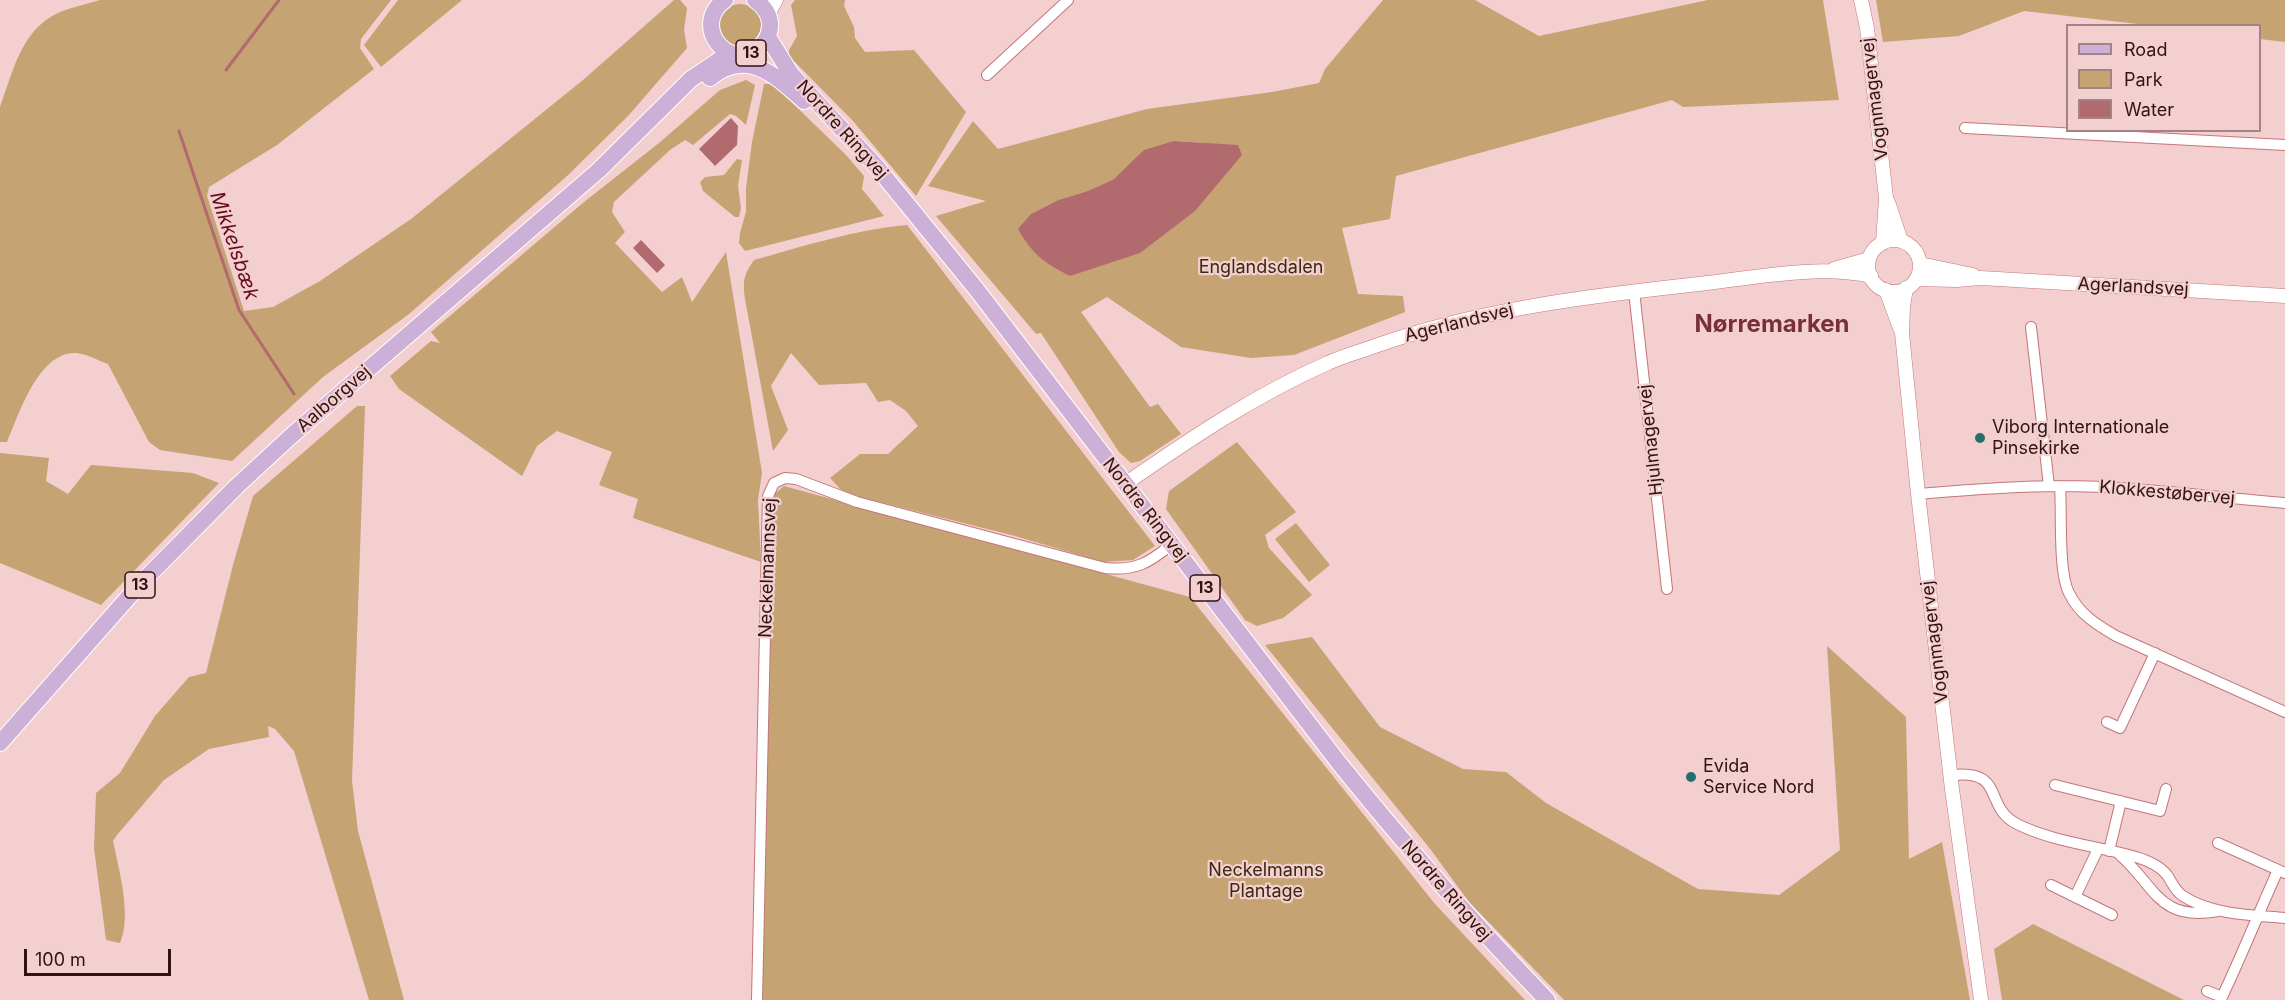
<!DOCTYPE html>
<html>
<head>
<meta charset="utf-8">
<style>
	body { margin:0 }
	#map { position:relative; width:2285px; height:1000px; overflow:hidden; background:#f3cfd0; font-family:Inter,sans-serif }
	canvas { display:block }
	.legend { position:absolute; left:2066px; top:24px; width:195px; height:108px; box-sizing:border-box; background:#f3cfd0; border:2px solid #a58385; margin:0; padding:8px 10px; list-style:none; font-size:18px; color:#311215 }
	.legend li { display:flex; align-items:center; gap:12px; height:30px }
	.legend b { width:30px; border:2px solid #a58385 }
	.scale { position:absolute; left:24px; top:949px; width:147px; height:27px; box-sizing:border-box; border:3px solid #311215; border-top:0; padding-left:8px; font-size:18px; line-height:21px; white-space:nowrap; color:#311215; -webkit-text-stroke:4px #f3cfd0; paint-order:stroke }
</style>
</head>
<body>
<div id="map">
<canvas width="2285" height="1000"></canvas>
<ul class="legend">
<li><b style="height:8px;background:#cdb0d7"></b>Road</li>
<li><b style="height:16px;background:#c5a372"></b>Park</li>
<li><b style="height:16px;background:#b16b6f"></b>Water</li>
</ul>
<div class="scale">100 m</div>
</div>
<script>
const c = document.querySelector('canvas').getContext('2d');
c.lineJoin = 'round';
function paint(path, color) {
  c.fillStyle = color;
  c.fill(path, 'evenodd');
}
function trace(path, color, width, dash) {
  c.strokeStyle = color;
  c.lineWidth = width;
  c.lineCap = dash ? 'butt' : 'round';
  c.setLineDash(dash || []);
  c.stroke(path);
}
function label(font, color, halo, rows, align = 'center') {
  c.font = font + ' Inter,sans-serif';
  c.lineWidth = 4.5;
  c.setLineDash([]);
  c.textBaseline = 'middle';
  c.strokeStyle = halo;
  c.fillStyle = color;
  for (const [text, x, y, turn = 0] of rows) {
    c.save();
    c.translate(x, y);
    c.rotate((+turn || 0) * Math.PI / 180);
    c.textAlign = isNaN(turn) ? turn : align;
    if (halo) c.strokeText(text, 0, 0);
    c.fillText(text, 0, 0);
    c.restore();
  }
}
paint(new Path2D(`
	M 100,0 L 391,0 L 361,39 L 360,48 L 374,69 L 277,145 L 209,187 L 207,196 L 244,311 L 273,307 L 320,281 L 411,219 L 583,80 L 674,0 L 680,0 L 687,8 L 684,30 L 687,48 L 629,115 L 566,177 L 409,314 L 323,377 L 232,461 L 160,450 L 149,442 L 108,364 C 99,361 87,354 77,353 C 39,350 19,414 7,442 L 0,442 L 0,107 C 13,72 21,29 60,12 C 73,7 87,4 100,0 Z
	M 398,0 L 462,0 L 381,67 L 364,45 Z
	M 795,0 L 845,0 L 844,6 L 854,27 L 855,38 L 865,52 L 914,50 L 966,112 L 916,196 L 853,121 L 789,56 L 789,50 L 797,36 L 791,5 Z
	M 1383,0 L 1475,0 L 1539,36 L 1708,0 L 1823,0 L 1839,100 L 1683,107 L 1672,100 L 1396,176 L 1390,219 L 1342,228 L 1358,294 L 1403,296 L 1405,312 L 1294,355 L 1251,358 L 1181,347 L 1107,297 L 1081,312 L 1150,407 L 1158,404 L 1181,434 L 1140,461 L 1131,463 L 1119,452 L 1041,333 L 1036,334 L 936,216 L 986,201 L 928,186 L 973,121 L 998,149 L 1147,109 L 1272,92 L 1319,83 L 1325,69 ZM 1174,141 L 1206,143 L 1031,214 L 1058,200 L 1088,191 L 1114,179 Z
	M 1876,0 L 2285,0 L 2285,42 L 2260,39 L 2260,26 L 2147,25 L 2024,11 L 1959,36 L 1883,42 Z
	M719 25a21 21 0 1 1 42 0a21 21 0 1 1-42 0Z
	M 746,80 L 755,85 L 746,125 L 736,116 L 730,114 L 693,145 L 685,140 L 670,150 L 614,202 L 612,212 L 625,232 L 615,243 L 662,292 L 682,277 L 692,302 L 726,252 L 762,473 L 758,500 L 761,562 L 633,518 L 638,499 L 599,485 L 612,452 L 557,431 L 537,446 L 522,476 L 399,389 L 390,376 L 431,341 L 440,343 L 431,332 L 584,202 L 659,143 L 720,90 Z
	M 764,84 L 769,84 L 778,89 L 846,155 L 864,176 L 862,189 L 884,216 L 745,251 L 739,243 L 740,233 L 746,212 L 746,188 L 752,142 Z
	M 737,159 L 742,160 L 738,186 L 741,208 L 739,217 L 735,217 L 703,191 L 700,182 L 705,177 L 724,175 Z
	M 907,225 L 1155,546 L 1133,560 L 1103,562 L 1015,536 L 844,493 L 830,478 L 860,454 L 888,454 L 918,426 L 906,411 L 890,400 L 878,402 L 866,383 L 819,385 L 791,353 L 771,386 L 788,430 L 773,451 L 745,299 C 743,281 743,276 754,260 C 804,246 854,230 907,225 Z
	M 357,406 L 365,406 L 352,781 L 358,831 L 404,1000 L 369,1000 L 294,751 L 275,729 L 268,726 L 269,737 L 209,749 L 164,780 L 117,835 L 113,841 C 119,870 132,916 120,943 L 106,940 L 94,848 L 96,793 L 120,773 L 155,716 L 189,677 L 206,673 L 233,565 L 253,496 Z
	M 1237,442 L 1296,512 L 1265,535 L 1269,548 L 1312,595 L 1283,618 L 1257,626 L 1245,620 L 1166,509 L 1169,491 Z
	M 0,453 L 49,458 L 46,481 L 68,494 L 91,465 L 193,473 L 219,483 L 101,605 L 0,563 Z
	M 784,486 L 1190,597 L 1435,904 L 1525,1000 L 760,1000 L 772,496 Z
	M 1296,523 L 1330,565 L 1309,582 L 1275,539 Z
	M 1312,637 L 1380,727 L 1463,769 L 1506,772 L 1546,803 L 1698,889 L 1779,895 L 1840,850 L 1827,646 L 1906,717 L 1909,859 L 1942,842 L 1970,1000 L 1564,1000 L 1469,902 L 1431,850 L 1265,645 Z
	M 2033,924 L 2184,1000 L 2002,1000 L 1994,949 Z`), '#c5a372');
paint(new Path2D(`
	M 731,118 L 738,126 L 737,145 L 715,166 L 699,149 Z
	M 1174,141 L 1238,145 L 1242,155 L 1195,211 L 1140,253 L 1070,276 C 1043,262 1033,255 1018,229 L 1031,214 L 1058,200 L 1088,191 L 1114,179 L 1144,150 Z
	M 641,240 L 665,265 L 657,273 L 633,248 Z`), '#b16b6f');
trace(new Path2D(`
	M 226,70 L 279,0
	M 179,131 L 239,310 L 294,394`), '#b16b6f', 3);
const minor = new Path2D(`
	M 987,75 L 1068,0
	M 1965,128 L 2285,145
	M 1634,291 L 1667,589
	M 2031,327 L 2049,486
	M 2060,486 C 2062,512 2058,572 2069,593 C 2079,614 2097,625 2116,636 L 2285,712
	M 1918,494 C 1965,490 2013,486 2060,486 C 2135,486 2210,497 2285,503
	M 2107,722 L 2120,728 L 2155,653
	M 1952,775 C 2006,769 1983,807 2017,824 C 2053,842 2097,846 2136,857 C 2146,860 2160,866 2167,875 C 2172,882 2175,891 2183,896 C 2212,915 2252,915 2285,918
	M 2055,785 L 2160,811 L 2166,789
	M 2218,843 L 2285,873
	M 2109,851 L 2121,801
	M 2120,855 C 2156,887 2159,922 2218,911
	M 2051,885 L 2112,915
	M 2075,897 L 2098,849
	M 2207,991 L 2222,997 C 2242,955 2259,912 2278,870
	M 757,1000 L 768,496 L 774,483 L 785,478 L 796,479 L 857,502 L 1105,568 C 1136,571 1149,563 1172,544`);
const tertiary = new Path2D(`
	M 1861,0 L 1867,28 L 1886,198 L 1883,243
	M 768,14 L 776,0
	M 1888,202 L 1901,241
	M1868 266a26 26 0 1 1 52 0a26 26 0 1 1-52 0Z
	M 1920,264 L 1973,275
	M 1834,269 L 1869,259
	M 1916,279 L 1956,280 L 1981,278 L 2285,296
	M 1906,288 L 1903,306 L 1902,333 L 1918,494 L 1952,789 L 1981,1000
	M 1886,290 L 1900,328
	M 1125,484 C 1190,439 1255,395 1328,363 C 1343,356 1359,352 1375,346 C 1480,309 1589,296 1699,284 C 1752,278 1819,264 1871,276`);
const primary = new Path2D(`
	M 725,0 C 692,23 724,70 756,50 C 764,45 769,37 770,27 C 771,16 764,6 755,0
	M 768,37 L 791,74 L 876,166 L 977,290 L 1339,763 C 1405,845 1474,924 1547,1000
	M 710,78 C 747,47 776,76 804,101
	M 0,743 L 141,583 L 237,486 L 290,437 L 599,170 L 691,79 L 730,53`);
trace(minor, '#c5757a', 12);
trace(tertiary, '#c5757a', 15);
trace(primary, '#fff', 18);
trace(minor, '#fff', 10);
trace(tertiary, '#fff', 14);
trace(primary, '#cdb0d7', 16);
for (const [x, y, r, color] of [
	[1980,438,6,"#236f6f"],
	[1691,777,6,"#236f6f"]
]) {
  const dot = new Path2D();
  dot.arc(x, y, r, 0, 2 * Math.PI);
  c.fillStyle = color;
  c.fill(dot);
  trace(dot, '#f3cfd0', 2);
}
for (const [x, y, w] of [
	[751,53,30],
	[140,585,30],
	[1205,588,30]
]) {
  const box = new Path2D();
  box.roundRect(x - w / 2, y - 13, w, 26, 4.5);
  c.fillStyle = '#f3cfd0';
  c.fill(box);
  trace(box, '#311215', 1.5);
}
label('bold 16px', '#311215', null, [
	["13",751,53],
	["13",140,585],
	["13",1205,588]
]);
label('18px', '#311215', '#f3cfd0', [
	["Vognmagervej",1875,99,-97],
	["Nordre Ringvej",842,130,48],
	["Agerlandsvej",2133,287,3],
	["Agerlandsvej",1459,323,-14],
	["Aalborgvej",334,399,-41],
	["Hjulmagervej",1651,440,-96],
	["Klokkestøbervej",2167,493,5],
	["Nordre Ringvej",1145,510,52],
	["Neckelmannsvej",768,568,-88],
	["Vognmagervej",1935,642,-97],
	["Nordre Ringvej",1446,891,49]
]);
label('18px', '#3a290d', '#f3cfd0', [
	["Englandsdalen",1261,268],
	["Neckelmanns",1266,871],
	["Plantage",1266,892]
]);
label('18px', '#311215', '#f3cfd0', [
	["Viborg Internationale",1992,428],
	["Pinsekirke",1992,449],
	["Evida",1703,767],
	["Service Nord",1703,788]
], 'left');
label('italic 20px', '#660c1f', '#f3cfd0', [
	["Mikkelsbæk",234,246,71]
]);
label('bold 24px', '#783038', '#f3cfd0', [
	["Nørremarken",1772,325]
]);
</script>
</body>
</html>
